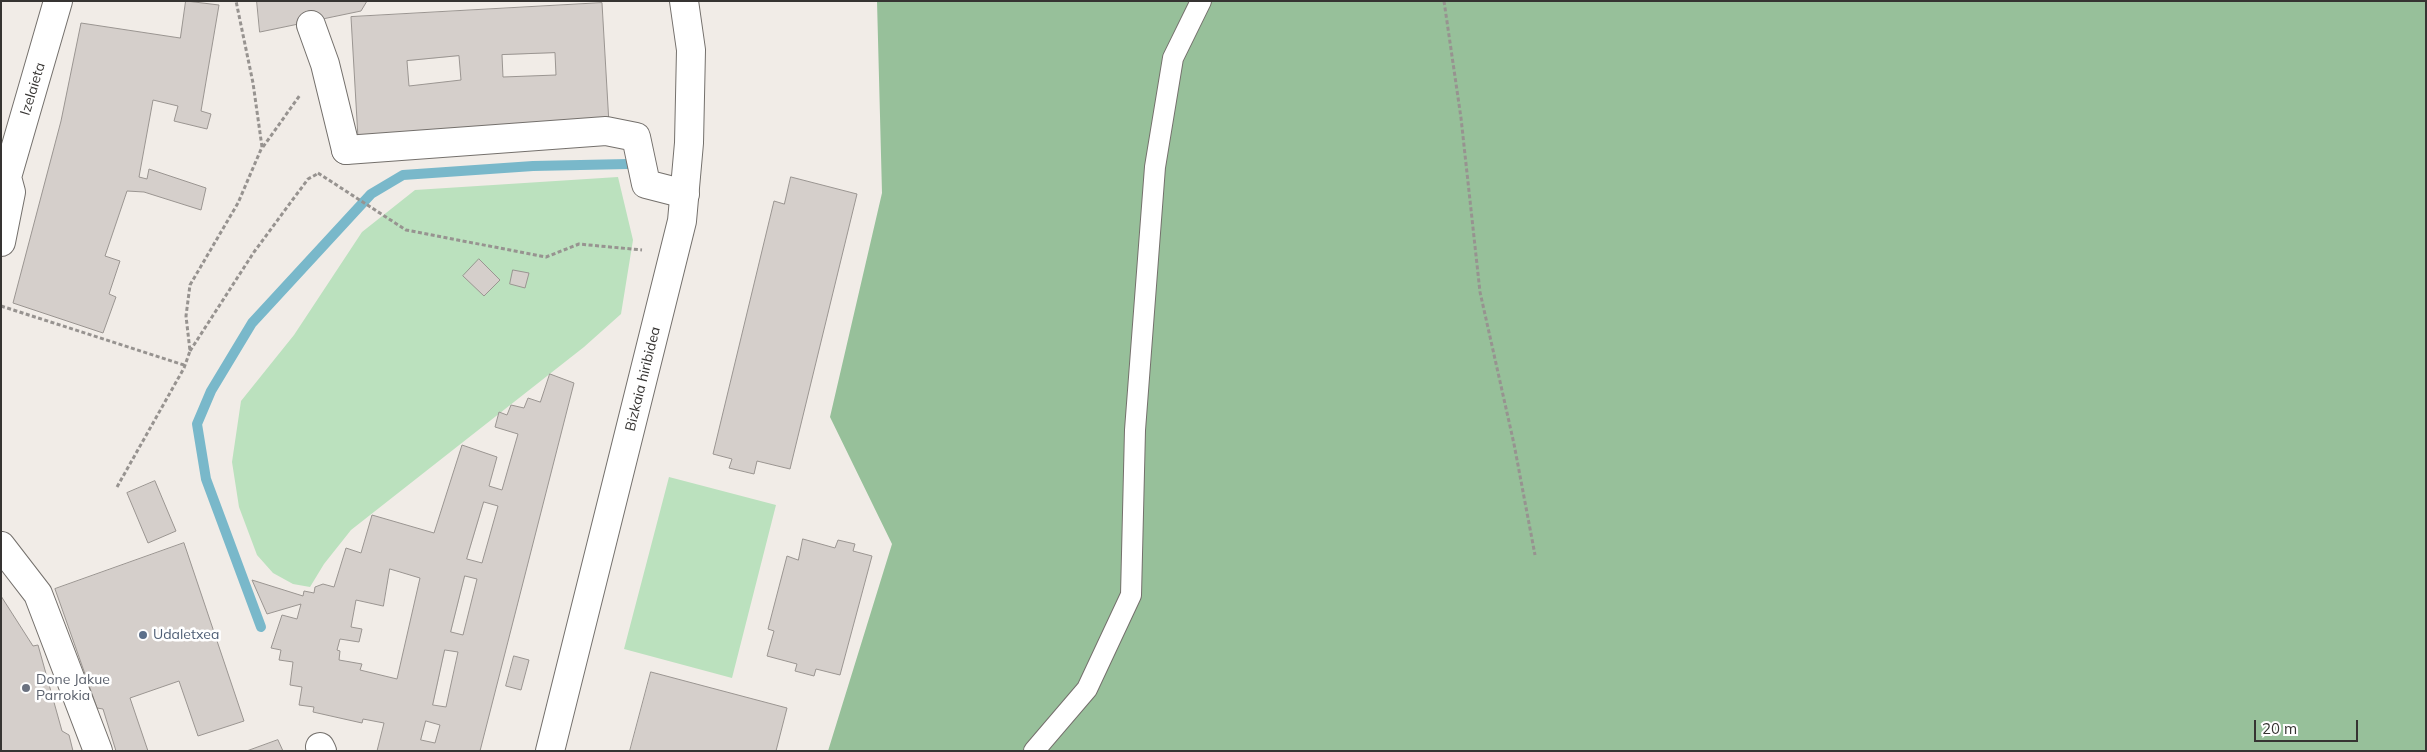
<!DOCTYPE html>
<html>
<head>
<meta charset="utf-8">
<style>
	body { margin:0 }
	#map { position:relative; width:2427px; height:752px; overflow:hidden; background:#f1ece7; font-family:Mulish,sans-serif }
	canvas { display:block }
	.frame { position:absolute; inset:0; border:2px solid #363432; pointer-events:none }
	.scale { position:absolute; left:2254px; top:720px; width:104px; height:22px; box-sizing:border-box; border:2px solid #363432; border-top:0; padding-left:6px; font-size:15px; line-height:18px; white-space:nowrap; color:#363432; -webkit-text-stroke:4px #fff; paint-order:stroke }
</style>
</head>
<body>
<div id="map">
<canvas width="2427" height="752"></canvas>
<div class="frame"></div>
<div class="scale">20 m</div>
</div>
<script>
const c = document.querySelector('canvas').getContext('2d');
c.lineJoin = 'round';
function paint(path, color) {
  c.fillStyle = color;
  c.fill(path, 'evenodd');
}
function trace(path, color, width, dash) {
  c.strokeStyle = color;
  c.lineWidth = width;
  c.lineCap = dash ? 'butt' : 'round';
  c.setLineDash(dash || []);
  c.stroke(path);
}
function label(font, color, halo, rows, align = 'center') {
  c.font = font + ' Mulish,sans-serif';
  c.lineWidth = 5;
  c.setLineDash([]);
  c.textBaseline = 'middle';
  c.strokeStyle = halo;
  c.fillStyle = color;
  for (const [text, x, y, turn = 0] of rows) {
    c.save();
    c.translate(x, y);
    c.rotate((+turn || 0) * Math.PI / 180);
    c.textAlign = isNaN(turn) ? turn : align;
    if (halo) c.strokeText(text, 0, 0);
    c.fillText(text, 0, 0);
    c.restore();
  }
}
paint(new Path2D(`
	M 618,177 L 633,240 L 621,314 L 584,347 L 351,530 L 324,564 L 310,587 L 293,584 L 273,573 L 257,555 L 239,507 L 232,462 L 241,401 L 294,335 L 362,232 L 415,190 Z
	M 669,477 L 776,505 L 732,678 L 624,649 Z`), '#bbe1be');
paint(new Path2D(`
	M 877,1 L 2426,1 L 2426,751 L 828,751 L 892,544 L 830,417 L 882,193 Z`), '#97c09a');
trace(new Path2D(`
	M 261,627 L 206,479 L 197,424 L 211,391 L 252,323 L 371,194 L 403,175 L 533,166 L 628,164`), '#79b8ca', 10);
const building = new Path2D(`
	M 186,1 L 219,5 L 201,111 L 211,114 L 207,129 L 174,121 L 178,106 L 153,100 L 139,177 L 147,179 L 149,169 L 206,188 L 201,210 L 144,192 L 127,191 L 105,256 L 120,261 L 109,294 L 116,297 L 103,333 L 13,303 L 61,121 L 81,23 L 180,38 Z
	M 257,1 L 367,1 L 361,11 L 260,32 Z
	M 602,3 L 609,124 L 358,138 L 351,17 ZM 555,53 L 556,75 L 503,77 L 502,55 ZM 459,56 L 461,80 L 409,86 L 407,61 Z
	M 791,177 L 857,194 L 790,469 L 757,461 L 754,474 L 729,468 L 732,459 L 713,454 L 774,201 L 784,204 Z
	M 479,259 L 500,280 L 484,296 L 463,276 Z
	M 513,270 L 529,273 L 525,288 L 510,284 Z
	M 550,374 L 574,383 L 480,751 L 377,751 L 384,723 L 363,719 L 362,723 L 313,712 L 314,707 L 299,705 L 302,687 L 290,685 L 293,662 L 279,660 L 281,650 L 271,648 L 282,615 L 297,619 L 301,604 L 267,614 L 252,580 L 303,596 L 304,591 L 314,593 L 315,587 L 323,584 L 334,587 L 346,548 L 361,553 L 372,515 L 434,533 L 462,445 L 497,457 L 489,486 L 502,490 L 518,434 L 495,427 L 499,412 L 507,415 L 511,405 L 524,408 L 528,398 L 540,402 ZM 484,502 L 498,506 L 482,563 L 467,559 ZM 390,569 L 420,578 L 397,679 L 360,670 L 362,664 L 339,660 L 340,651 L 337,650 L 340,639 L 359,642 L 362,629 L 351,627 L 356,600 L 383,606 ZM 465,576 L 477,579 L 463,635 L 451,632 ZM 445,650 L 458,652 L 446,707 L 433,705 ZM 426,721 L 440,725 L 435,743 L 421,740 Z
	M 155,481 L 176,531 L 148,543 L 127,493 Z
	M 803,539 L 835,548 L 838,540 L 855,544 L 853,551 L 872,556 L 840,675 L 816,669 L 814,676 L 795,671 L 797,664 L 767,656 L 774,631 L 768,629 L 787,556 L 798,560 Z
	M 184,543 L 244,721 L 198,736 L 179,681 L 130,698 L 148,751 L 116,751 L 103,709 L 97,708 L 55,589 Z
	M 1,596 L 33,646 L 38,645 L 62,731 L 69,735 L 73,751 L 1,751 Z
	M 514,656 L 529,660 L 521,690 L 506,686 Z
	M 651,672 L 787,708 L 776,751 L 630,751 Z
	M 278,740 L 283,751 L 247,751 Z`);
paint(building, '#d5cfcb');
trace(building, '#9a9591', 1);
const service = new Path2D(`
	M 1034,751 L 1087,689 L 1131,595 L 1135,430 L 1155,167 L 1173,58 L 1201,1`);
const pedestrian = new Path2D(`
	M 311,25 L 325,64 L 346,150
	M 320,747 L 322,751`);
const minor = new Path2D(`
	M 346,150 L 606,131 L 636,137 L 646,184 L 685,194
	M 7,177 L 58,1
	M 1,242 L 11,192 L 7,177
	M 1,546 L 38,594 L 98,751`);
const tertiary = new Path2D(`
	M 550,751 L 682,221 L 689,143 L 691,50 L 684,1`);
trace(service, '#74706c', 22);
trace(pedestrian, '#74706c', 30);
trace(minor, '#74706c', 30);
trace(tertiary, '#74706c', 30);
trace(new Path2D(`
	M 1444,1 L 1461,118 L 1480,292 L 1514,444 L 1535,555
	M 263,147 L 300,95
	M 318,173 L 406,230 L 546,257 L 579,244 L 642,250
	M 1,306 L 184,365
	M 190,351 L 254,252 L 308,179 L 319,173
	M 117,487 L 184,368 L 190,351 L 186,316 L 190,285 L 238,203 L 262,147 L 253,83 L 236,1`), '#979390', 3, [4, 2.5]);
trace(service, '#fff', 20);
trace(pedestrian, '#fff', 28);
trace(minor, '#fff', 28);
trace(tertiary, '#fff', 28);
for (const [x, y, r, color] of [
	[143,635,5,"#5c6f8a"],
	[26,688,5,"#6b7280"]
]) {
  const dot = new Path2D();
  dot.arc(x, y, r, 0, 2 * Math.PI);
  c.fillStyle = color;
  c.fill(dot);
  trace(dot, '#fff', 2);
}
label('14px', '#363432', '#fff', [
	["Izelaieta",33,89,-73],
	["Bizkaia hiribidea",643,379,-76]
]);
label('14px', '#4e5e75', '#fff', [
	["Udaletxea",153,635]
], 'left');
label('14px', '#5b616d', '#fff', [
	["Done Jakue",36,680],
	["Parrokia",36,696]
], 'left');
</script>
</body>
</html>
